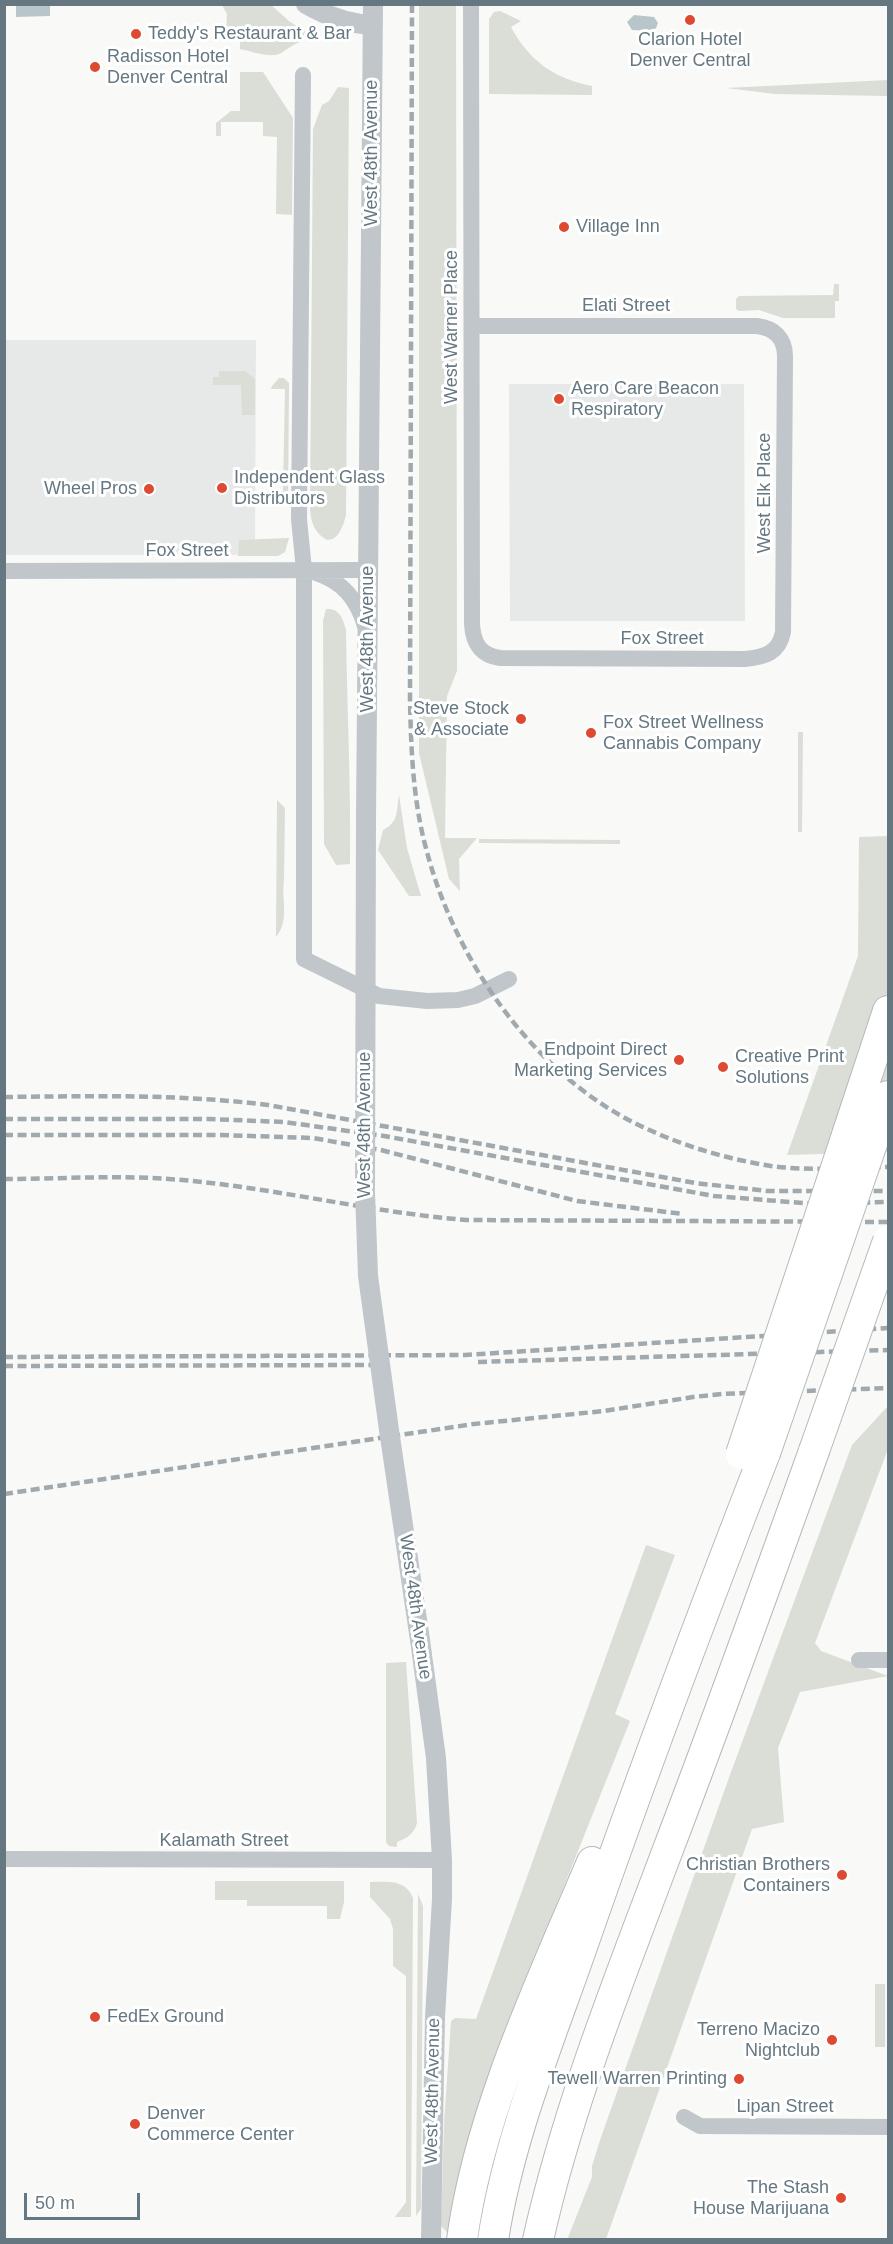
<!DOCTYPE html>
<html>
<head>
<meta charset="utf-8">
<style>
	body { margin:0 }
	#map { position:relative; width:893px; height:2244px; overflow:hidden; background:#f9f9f7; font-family:Arial,sans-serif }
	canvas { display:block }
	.frame { position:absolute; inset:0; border:6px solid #657881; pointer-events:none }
	.scale { position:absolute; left:24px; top:2193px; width:116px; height:27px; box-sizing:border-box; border:3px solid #657881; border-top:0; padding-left:8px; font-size:18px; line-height:21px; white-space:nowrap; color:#657881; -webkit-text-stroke:4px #fff; paint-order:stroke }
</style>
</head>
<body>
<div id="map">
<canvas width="893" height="2244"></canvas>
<div class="frame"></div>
<div class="scale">50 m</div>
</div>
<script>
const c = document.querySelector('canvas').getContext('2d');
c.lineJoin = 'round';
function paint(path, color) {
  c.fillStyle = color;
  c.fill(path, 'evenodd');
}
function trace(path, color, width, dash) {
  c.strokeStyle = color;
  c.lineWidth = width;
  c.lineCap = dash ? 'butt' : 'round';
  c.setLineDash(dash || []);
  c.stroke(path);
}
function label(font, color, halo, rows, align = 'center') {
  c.font = font + ' Arial,sans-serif';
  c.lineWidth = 6;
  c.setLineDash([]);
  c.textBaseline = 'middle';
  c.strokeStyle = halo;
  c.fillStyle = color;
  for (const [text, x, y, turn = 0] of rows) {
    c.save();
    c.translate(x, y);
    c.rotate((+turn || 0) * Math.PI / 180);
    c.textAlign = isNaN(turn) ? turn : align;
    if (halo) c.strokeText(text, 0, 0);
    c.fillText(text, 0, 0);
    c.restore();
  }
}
paint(new Path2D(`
	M 5,340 L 256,340 L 255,555 L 5,555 Z
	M 509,384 L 744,384 L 745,621 L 510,621 Z`), '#e7e9e8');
paint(new Path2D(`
	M 222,5 L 271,5 L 289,21 L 306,32 L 303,41 C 293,44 288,49 281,53 C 271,59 251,51 240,49 L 240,36 L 226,36 L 227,14 Z
	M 419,5 L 456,5 L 457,671 L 447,696 L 445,838 L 477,838 L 459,859 L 460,891 L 449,879 L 419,753 Z
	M 500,11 L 521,21 L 511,27 C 529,61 555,79 592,86 L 592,95 L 489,94 L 489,19 L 494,12 Z
	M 240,72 L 263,72 L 293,118 L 292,215 L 276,214 L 277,137 L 263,136 L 263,122 L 221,122 L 221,136 L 216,136 L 216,123 L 231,111 L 240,111 Z
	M 888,80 L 888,96 L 775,94 L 726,88 Z
	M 338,87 L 349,88 L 346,515 C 343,526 339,540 327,540 C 314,533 311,522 310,509 L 313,129 L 322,105 L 329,101 Z
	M 834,284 L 839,284 L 839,301 L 835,301 L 835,318 L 783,318 L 759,310 L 739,311 L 736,309 L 736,299 L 739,296 L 833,295 Z
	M 219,371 L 245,371 L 255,379 L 255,415 L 242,415 L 241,385 L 213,385 L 213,377 L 219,377 Z
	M 279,378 L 284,378 L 289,383 L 288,505 L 277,505 L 270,497 L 270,491 L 283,491 L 285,389 L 271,389 L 272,386 Z
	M 289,538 L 285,552 L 278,556 L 238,556 L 239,540 Z
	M 326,609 C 340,608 343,619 346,630 C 347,708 351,786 350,864 L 336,865 L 324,844 L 323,621 Z
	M 798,732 L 803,732 L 802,832 L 798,832 Z
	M 399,795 L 407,848 L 421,896 L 409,896 L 378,850 L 383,830 C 399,822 396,812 399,795 Z
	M 277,800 L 285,808 L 284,880 C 281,900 290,920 276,937 Z
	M 888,836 L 888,1152 L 787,1155 L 858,956 L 859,837 Z
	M 479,839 L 620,840 L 620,844 L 479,843 Z
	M 888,1406 L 888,1449 L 815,1643 L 821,1651 L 888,1676 L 800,1692 L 778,1748 L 784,1822 L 752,1829 L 606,2239 L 567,2240 L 592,2177 L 592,2166 L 600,2140 L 731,1772 L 852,1445 Z
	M 646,1545 L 675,1555 L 615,1714 L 630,1721 L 498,2051 L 472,2133 L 448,2233 L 441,2226 L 444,2124 L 451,2021 L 455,2018 L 476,2019 Z
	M 406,1662 L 417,1823 C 414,1834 407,1838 397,1842 L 397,1847 L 389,1846 L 386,1842 L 386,1663 Z
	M 215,1881 L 344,1881 L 344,1902 L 340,1919 L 327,1919 L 327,1906 L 247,1906 L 247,1900 L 215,1900 Z
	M 370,1882 C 388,1882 405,1879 413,1898 L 411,2217 L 395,2217 L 406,2202 L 406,1976 L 393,1966 L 393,1929 L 390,1919 L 370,1897 Z
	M 418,1894 L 423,1906 L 421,2209 L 416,2216 Z
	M 875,1984 L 885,1984 L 885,2047 L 875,2047 Z`), '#daded6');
paint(new Path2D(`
	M 16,5 L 50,5 L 50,16 L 16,17 Z
	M 634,15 L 654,17 L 658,23 L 656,28 L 652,31 L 632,30 L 627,22 Z`), '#b8c6c9');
const motorway = new Path2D(`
	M 848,1132 L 888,1011
	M 876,1132 L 888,1096
	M 462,2240 C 479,2113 542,1980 592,1862
	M 493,2240 C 509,2136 550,2039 584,1941 C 641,1777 702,1615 765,1453
	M 538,2240 C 568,2106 619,1980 667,1852 C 718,1719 766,1585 814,1451`);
trace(motorway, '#b4b9bc', 32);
trace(new Path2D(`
	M 471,4 L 472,624 C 473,643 480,655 500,658 L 745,659 C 765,657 779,653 783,632 L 785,356 C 785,338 774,328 757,326 L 472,326
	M 303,75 L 299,519 L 304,570 L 304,959 L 379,996 L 427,1001 L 458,1000 L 475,996 L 509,979
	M 4,571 L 369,570
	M 316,573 C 343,582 357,599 365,626
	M 859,1660 L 888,1660
	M 4,1859 L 442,1860
	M 684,2117 L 700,2126 L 888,2127`), '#c0c6c9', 16);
trace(new Path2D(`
	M 306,4 C 328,17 348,24 373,25
	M 366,817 L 373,4
	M 420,1640 L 436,1758 L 442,1860 L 442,1899 L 435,2017 L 431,2240`), '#c0c6c9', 20);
trace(motorway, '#fff', 30);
trace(new Path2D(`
	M 412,4 L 410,699 C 411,751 413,802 427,852 C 455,958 528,1065 625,1118 C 670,1142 720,1158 771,1166 C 809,1171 850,1168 888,1167
	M 4,1097 C 92,1096 181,1094 268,1105 L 695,1183 L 767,1191 L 888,1191
	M 4,1119 L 208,1119 L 284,1122 L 384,1136 L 714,1196 L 816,1204 L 888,1202
	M 4,1135 L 221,1135 L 313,1138 L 381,1150 L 577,1201 L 683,1214
	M 4,1179 C 58,1179 115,1175 169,1179 C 269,1186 366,1212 466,1220 L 888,1222
	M 4,1357 L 465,1355 L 888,1328
	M 478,1362 L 888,1350
	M 4,1366 L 373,1365
	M 4,1494 L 474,1424 L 604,1411 L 693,1397 L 722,1394 L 888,1388`), '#a0a9ad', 4.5, [9, 4.5]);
const motorwayBridge = new Path2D(`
	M 814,1451 L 888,1241
	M 765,1453 L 876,1132
	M 741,1454 L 848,1132`);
trace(motorwayBridge, '#b4b9bc', 32, []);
trace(new Path2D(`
	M 366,817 L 365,1192 L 368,1276 L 389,1430 L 420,1640`), '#c0c6c9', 20);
trace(motorwayBridge, '#fff', 30);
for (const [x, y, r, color] of [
	[690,20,6,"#de4932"],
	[136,34,6,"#de4932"],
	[95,67,6,"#de4932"],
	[564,227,6,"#de4932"],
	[559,399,6,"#de4932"],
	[222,488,6,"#de4932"],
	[149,489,6,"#de4932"],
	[521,719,6,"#de4932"],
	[591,733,6,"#de4932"],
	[679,1060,6,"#de4932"],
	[723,1067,6,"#de4932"],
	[842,1875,6,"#de4932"],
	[95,2017,6,"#de4932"],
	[832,2040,6,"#de4932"],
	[739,2079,6,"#de4932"],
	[135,2124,6,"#de4932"],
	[841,2198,6,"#de4932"]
]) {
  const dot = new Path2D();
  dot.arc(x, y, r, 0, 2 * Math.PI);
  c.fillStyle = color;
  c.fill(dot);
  trace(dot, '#fff', 2);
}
label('18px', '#657881', '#fff', [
	["Teddy's Restaurant & Bar",148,34],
	["Clarion Hotel",690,40,"center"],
	["Denver Central",690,61,"center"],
	["Radisson Hotel",107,57],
	["Denver Central",107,78],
	["Village Inn",576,227],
	["Aero Care Beacon",571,389],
	["Respiratory",571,410],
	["Independent Glass",234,478],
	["Distributors",234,499],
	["Wheel Pros",137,489,"right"],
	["Steve Stock",509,709,"right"],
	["& Associate",509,730,"right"],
	["Fox Street Wellness",603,723],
	["Cannabis Company",603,744],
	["Endpoint Direct",667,1050,"right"],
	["Marketing Services",667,1071,"right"],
	["Creative Print",735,1057],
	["Solutions",735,1078],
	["Christian Brothers",830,1865,"right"],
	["Containers",830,1886,"right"],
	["FedEx Ground",107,2017],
	["Terreno Macizo",820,2030,"right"],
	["Nightclub",820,2051,"right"],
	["Tewell Warren Printing",727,2079,"right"],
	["Denver",147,2114],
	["Commerce Center",147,2135],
	["The Stash",829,2188,"right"],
	["House Marijuana",829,2209,"right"]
], 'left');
label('18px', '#657881', '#fff', [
	["West 48th Avenue",372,153,-90],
	["Elati Street",626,306],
	["West Warner Place",452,327,-90],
	["West Elk Place",765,493,-90],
	["Fox Street",187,551],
	["West 48th Avenue",368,639,-90],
	["Fox Street",662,639],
	["West 48th Avenue",365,1125,-90],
	["West 48th Avenue",415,1607,82],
	["Kalamath Street",224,1841],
	["West 48th Avenue",433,2091,-89],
	["Lipan Street",785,2107]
]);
</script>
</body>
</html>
